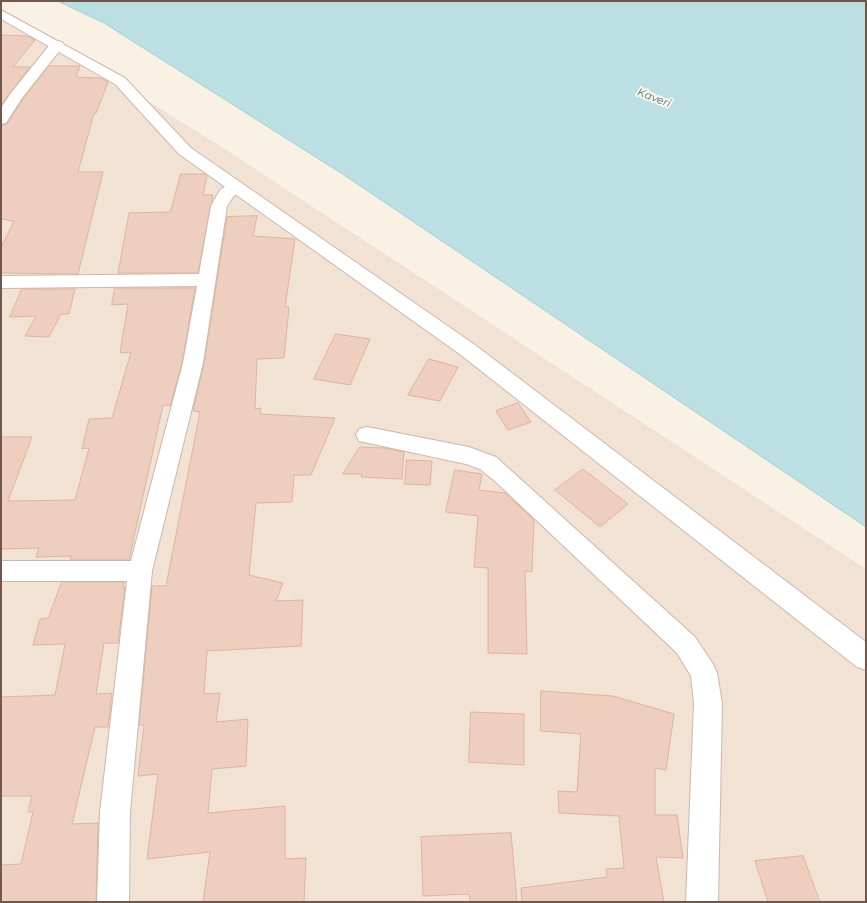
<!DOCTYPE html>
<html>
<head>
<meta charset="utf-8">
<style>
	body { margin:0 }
	#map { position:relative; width:867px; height:903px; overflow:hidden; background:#faf1e5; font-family:Montserrat,sans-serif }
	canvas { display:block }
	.frame { position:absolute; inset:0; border:2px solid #71574d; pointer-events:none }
</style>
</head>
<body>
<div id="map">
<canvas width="867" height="903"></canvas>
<div class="frame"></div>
</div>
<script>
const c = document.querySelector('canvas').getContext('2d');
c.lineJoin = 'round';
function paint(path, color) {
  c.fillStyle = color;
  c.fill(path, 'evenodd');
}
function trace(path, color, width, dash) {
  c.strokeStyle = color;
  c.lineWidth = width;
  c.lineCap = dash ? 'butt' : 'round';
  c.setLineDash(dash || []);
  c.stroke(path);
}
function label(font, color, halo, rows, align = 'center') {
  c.font = font + ' Montserrat,sans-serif';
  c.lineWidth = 4;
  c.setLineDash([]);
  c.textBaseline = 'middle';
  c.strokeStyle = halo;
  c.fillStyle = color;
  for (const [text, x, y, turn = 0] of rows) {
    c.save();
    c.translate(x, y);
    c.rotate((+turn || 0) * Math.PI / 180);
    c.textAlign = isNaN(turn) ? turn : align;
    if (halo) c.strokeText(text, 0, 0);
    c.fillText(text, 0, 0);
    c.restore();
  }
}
paint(new Path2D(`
	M 1,9 L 217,144 L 866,569 L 866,902 L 1,902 Z`), '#f1e2d4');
const water = new Path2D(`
	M 58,1 L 866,1 L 866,527 L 344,175 L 104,23 Z`);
paint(water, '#bbdfe2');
trace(water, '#a3cfd3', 1);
const building = new Path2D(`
	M 1,35 L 28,36 L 35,40 L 13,67 L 30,67 L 1,105 Z
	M 49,66 L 80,66 L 76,77 L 101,78 L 108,82 L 96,113 L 94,113 L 78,172 L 103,172 L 78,274 L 1,273 L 1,248 L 14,221 L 1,219 L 1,125 L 7,124 L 23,99 Z
	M 181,174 L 204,174 L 207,176 L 203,195 L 213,195 L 198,273 L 118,273 L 129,213 L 170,212 Z
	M 257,216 L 253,236 L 295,239 L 285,307 L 289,307 L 284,358 L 257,359 L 255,409 L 261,408 L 260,414 L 335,418 L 311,475 L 294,475 L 292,502 L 256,503 L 249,575 L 283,583 L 276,601 L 303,600 L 301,646 L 207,651 L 204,694 L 220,693 L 216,722 L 248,719 L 246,766 L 212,769 L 208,813 L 285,806 L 285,859 L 306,858 L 304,902 L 203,902 L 210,852 L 147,859 L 158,774 L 138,776 L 144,725 L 139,725 L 152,586 L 166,586 L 200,412 L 193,411 L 204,363 L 227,217 Z
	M 115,288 L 195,288 L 182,363 L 170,406 L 163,405 L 129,560 L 70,560 L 71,556 L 36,557 L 39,548 L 1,549 L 1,437 L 32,437 L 8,501 L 75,500 L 89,448 L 82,449 L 89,419 L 112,418 L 131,352 L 120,353 L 128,304 L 112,305 Z
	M 22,289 L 75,289 L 69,314 L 61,314 L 49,337 L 25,336 L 36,316 L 10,317 Z
	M 336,334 L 370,339 L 350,385 L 314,379 Z
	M 429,359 L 458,367 L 440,401 L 408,395 Z
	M 518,403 L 531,422 L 508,430 L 496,411 Z
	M 360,447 L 384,448 L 404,452 L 402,479 L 361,477 L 362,474 L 343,474 Z
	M 407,460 L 432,461 L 430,485 L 405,484 Z
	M 583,469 L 628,504 L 600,527 L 555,490 Z
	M 455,470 L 482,474 L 479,490 L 505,493 L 534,520 L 532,572 L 525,571 L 527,654 L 488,653 L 488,568 L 474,567 L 478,516 L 446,512 Z
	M 62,582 L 124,582 L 123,587 L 125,587 L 118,643 L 104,643 L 96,694 L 112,693 L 108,727 L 95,727 L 72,824 L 98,823 L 96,902 L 1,902 L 1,865 L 21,864 L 33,812 L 28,812 L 32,796 L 1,796 L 1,697 L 55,695 L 65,644 L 33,645 L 40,619 L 48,618 Z
	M 541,691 L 613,696 L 674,714 L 666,770 L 655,768 L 655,815 L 677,815 L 683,858 L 656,857 L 664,902 L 522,902 L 521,888 L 607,877 L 606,869 L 624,868 L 619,816 L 559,813 L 558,791 L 577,792 L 581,734 L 541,731 Z
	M 471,712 L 524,714 L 524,765 L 469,762 Z
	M 511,833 L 517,902 L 470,902 L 469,894 L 423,896 L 421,837 Z
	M 803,856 L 820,902 L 768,902 L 755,861 Z`);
paint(building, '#edcebf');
trace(building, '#dfb4a1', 1);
const minor = new Path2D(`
	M 57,41 L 62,42 L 64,45 L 22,98 L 6,123 L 1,124 L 1,108 L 11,93 L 52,42 Z
	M 236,181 L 242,183 L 244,186 L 233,197 L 227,206 L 203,363 L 152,571 L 130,812 L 129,902 L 97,902 L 100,812 L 127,581 L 1,581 L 1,561 L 131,561 L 183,363 L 197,286 L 1,288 L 1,276 L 199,274 L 211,206 L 220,190 L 230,183 Z
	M 367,427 L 469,447 L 496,457 L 695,637 L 713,664 L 717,673 L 722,703 L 718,902 L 686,902 L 694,703 L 691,676 L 677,653 L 497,483 L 480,469 L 466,464 L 359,441 L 356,435 L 359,429 Z`);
const tertiary = new Path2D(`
	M 1,10 L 125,78 L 191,148 L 475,345 L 866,642 L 866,670 L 857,667 L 461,355 L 179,154 L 115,84 L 1,19 Z`);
trace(minor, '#cbb8ad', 2);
trace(tertiary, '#cbb8ad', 2);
paint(minor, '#fff');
paint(tertiary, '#fff');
label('italic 11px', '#45777c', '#fdf5eb', [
	["Kaveri",654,98,21]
]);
</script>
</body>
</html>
